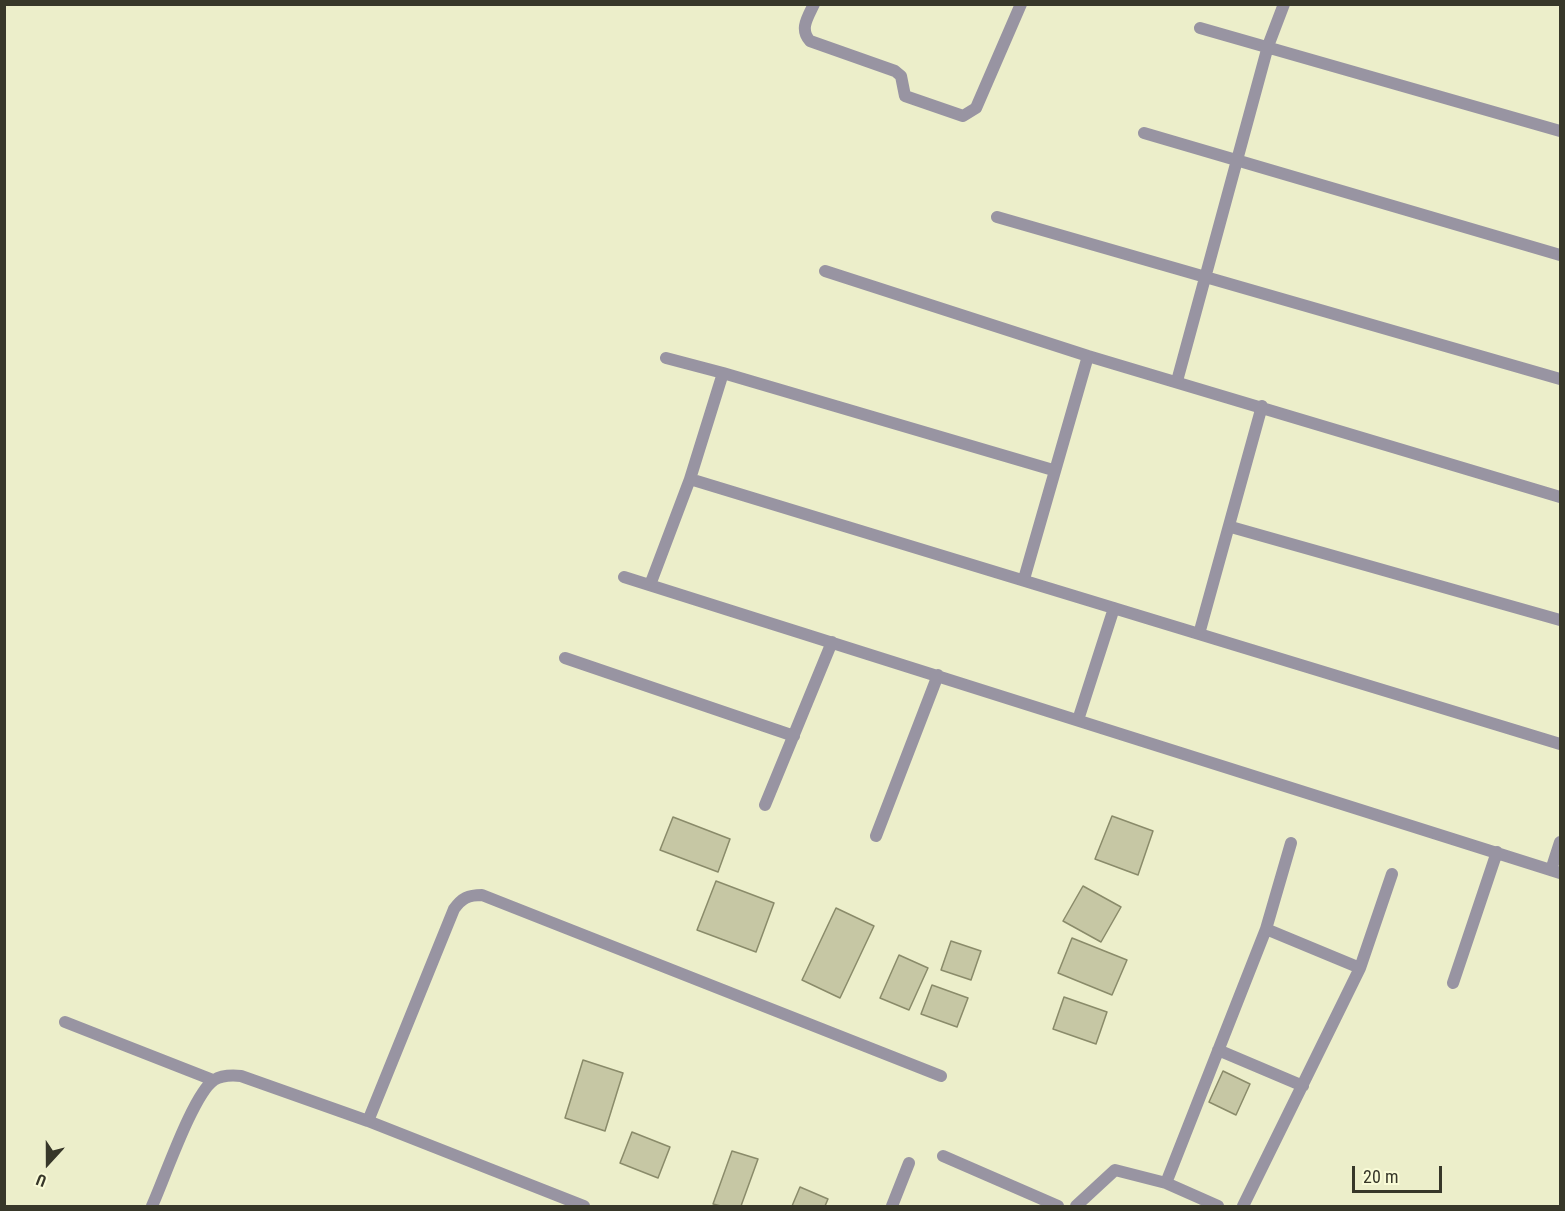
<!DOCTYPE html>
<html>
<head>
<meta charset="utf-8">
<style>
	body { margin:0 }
	#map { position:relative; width:1565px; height:1211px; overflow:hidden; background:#eceeca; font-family:"Roboto Condensed",sans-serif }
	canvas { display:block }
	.frame { position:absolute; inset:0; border:6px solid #373729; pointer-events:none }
	.north { position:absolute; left:18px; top:1133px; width:60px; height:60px; -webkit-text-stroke:4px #f9fbd7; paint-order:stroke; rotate:201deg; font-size:16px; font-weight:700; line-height:24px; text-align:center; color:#373729 }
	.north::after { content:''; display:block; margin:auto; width:21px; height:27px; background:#373729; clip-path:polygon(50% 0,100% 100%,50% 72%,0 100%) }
	.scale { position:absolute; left:1352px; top:1166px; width:90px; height:27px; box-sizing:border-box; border:3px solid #373729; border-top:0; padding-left:8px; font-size:18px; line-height:21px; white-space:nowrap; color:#373729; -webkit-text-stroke:4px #f9fbd7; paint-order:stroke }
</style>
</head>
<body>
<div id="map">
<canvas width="1565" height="1211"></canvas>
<div class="frame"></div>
<div class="north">U</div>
<div class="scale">20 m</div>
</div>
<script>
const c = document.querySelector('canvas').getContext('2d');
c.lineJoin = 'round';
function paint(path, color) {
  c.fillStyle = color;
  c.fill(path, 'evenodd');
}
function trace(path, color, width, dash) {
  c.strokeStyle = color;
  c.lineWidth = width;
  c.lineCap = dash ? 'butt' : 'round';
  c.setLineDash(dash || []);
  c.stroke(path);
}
const building = new Path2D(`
	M 1112,816 L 1153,831 L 1138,875 L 1095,859 Z
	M 673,817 L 730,839 L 718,872 L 660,850 Z
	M 716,881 L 774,903 L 756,952 L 697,930 Z
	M 1083,886 L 1121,907 L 1101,942 L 1063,921 Z
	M 836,908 L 874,926 L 840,998 L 802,980 Z
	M 1072,938 L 1127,960 L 1112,995 L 1058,973 Z
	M 951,941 L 981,951 L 971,980 L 941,970 Z
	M 899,955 L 928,968 L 909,1010 L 880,998 Z
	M 932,985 L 968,998 L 957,1027 L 921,1014 Z
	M 1064,997 L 1107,1012 L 1096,1044 L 1053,1029 Z
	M 583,1060 L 623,1073 L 605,1131 L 565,1118 Z
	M 1223,1071 L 1250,1084 L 1236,1115 L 1209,1102 Z
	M 632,1132 L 670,1147 L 658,1178 L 620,1163 Z
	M 732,1151 L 758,1159 L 741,1206 L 721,1206 L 713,1204 Z
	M 800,1187 L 828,1199 L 825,1206 L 792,1206 Z`);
paint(building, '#c6c7a4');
trace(building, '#8a8b6a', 1.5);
trace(new Path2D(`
	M 814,4 C 808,17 799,29 810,41 L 895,71 L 901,76 L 905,96 L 963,116 L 976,108 L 1021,4
	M 1200,28 L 1560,131
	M 1144,133 L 1560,255
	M 997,217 L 1560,379
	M 825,271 L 1088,356 L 1560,497
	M 666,358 L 723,373
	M 1177,381 L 1268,46 L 1284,4
	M 690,479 L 1199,634 L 1262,406
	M 1231,527 L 1560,620
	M 624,577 L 1560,873
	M 1024,579 L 1088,356
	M 650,585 L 690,479 L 723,373 L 1053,470
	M 1199,634 L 1560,744
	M 565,658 L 794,736
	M 1078,720 L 1114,608
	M 765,805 L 832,642
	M 876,836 L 938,675
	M 1551,870 L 1560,842
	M 1266,929 L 1360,968
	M 1453,983 L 1497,852
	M 65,1022 L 213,1080
	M 1218,1050 L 1303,1086
	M 368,1121 L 454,909 C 462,898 468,895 482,895 L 941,1076
	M 943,1156 L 1058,1206
	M 1166,1183 L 1266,929 L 1291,843
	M 152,1206 C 164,1180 193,1094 214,1080 C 222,1075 231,1075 241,1076 L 368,1121 L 584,1206
	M 892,1206 L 909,1163
	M 1076,1206 L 1115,1170 L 1166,1183 L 1218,1206
	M 1243,1206 L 1360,968 L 1392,874`), '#9894a2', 12);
</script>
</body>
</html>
